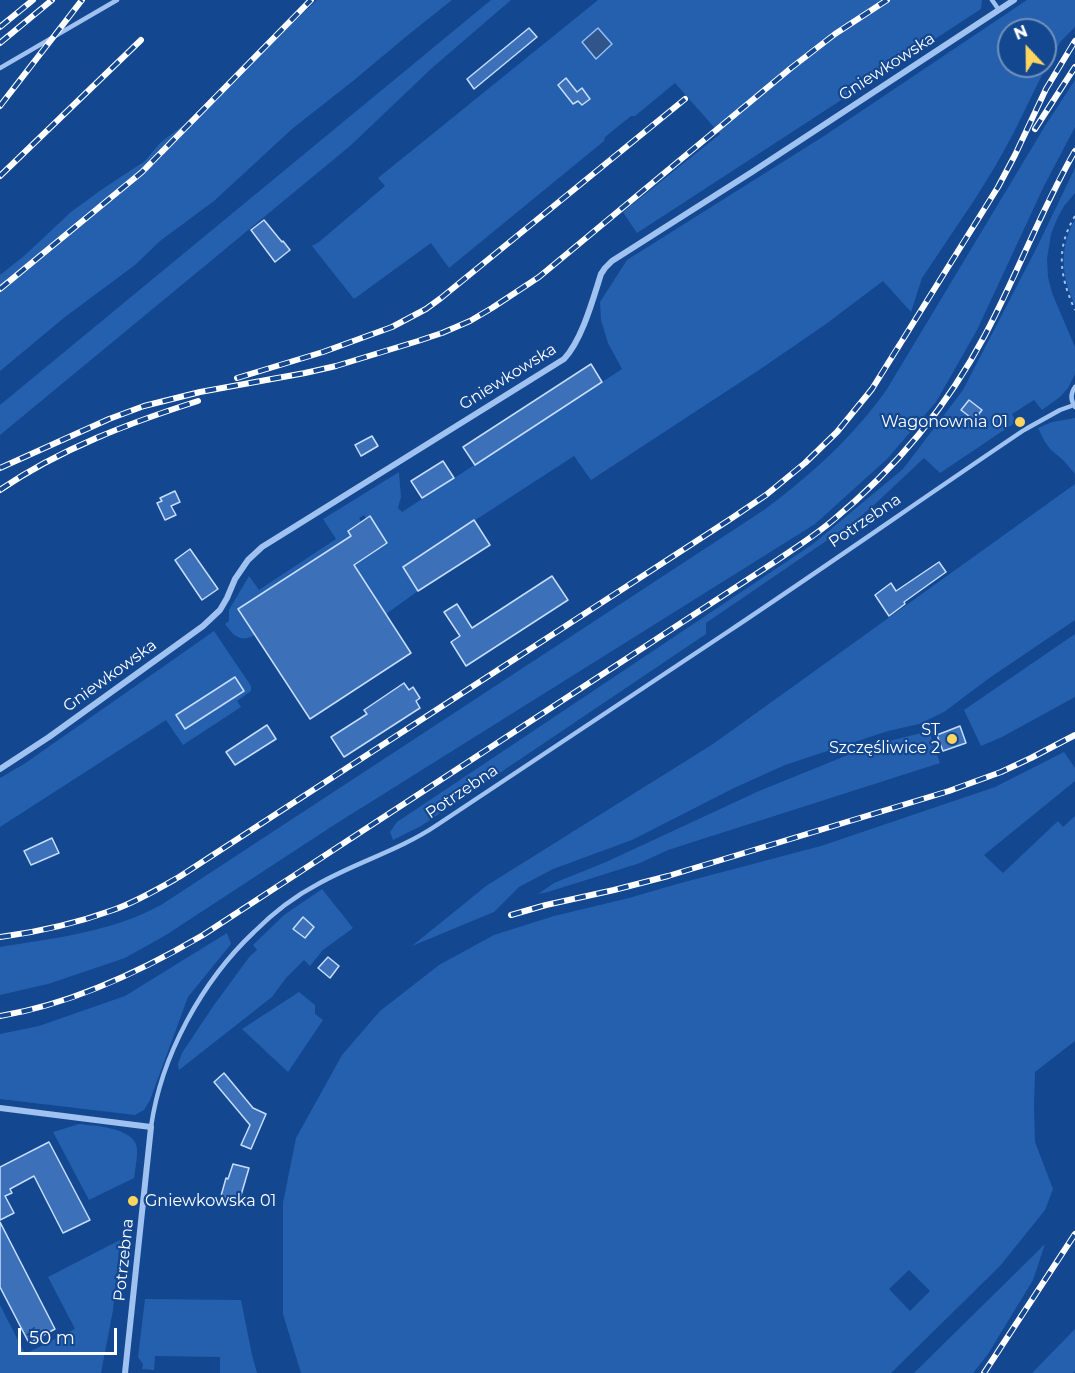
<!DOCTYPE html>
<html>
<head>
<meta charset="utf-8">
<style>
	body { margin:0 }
	#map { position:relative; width:1075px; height:1373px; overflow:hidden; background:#134790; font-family:Montserrat,sans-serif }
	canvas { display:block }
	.north { position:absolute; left:997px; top:18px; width:60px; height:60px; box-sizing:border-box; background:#134790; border:2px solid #7191bc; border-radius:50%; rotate:338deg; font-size:16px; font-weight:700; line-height:24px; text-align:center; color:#fff }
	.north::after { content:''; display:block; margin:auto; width:21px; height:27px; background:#ffd55f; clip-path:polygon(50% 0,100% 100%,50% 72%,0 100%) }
	.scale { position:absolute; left:18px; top:1328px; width:99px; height:27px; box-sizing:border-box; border:3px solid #fff; border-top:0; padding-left:8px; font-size:18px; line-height:21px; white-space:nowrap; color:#fff; -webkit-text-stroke:4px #134790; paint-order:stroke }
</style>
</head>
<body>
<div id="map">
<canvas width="1075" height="1373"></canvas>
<div class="north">N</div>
<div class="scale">50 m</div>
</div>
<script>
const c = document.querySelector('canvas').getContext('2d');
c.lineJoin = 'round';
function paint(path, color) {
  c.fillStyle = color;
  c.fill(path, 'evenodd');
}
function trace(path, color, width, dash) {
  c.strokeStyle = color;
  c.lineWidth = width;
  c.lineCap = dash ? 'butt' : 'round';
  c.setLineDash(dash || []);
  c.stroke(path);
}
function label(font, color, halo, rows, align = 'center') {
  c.font = font + ' Montserrat,sans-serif';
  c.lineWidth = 4.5;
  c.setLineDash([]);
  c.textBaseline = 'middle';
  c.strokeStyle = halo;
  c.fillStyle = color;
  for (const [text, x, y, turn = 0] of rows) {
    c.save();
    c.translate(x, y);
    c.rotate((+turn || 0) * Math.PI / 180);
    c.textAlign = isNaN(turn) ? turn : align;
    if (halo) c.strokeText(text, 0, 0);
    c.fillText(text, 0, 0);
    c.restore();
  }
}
paint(new Path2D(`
	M 317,0 L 452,0 L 408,35 L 353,81 L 292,129 L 214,201 L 160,241 L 135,265 L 65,317 L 0,371 L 0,275 L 24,256 L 71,212 L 101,190 L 145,161 L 160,143 L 206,108 L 268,46 Z
	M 491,0 L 511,0 L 432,68 L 350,146 L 0,435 L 0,405 Z
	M 598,0 L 982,0 L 981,9 L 637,233 L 623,212 L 720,134 L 675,83 L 635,116 L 631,116 L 605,137 L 604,141 L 449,268 L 431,243 L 354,299 L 312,246 L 319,242 L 385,186 L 378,178 Z
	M 1027,0 L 1075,0 L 1075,27 L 1061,41 L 1041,77 L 1014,132 L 996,165 L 975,199 L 922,278 L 911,312 L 883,281 L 826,324 L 762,368 L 591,480 L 574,456 L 403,567 L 418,591 L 386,614 L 353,564 L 387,543 L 370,516 L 366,518 L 364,515 L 359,518 L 361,522 L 348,531 L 359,548 L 339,543 L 239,609 L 255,635 C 240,643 234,636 225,624 L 229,621 L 229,610 L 249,576 L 259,590 L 336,539 L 323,519 L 399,472 L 401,497 L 398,508 L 402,512 L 622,369 L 608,343 L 601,320 L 600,302 L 627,260 L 824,136 ZM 1009,30 L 1045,30 L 1045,66 L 1009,66 Z
	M 1075,80 L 1075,127 L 1044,186 L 977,330 L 936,402 L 887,459 L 815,524 L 334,825 L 166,935 L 125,958 L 48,984 L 0,995 L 0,947 C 55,938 111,932 161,905 L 764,510 C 810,476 854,436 887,389 L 1045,126 Z
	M 1075,168 L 1075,193 L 1064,206 L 1057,219 L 1051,234 L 1047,259 L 1048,277 L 1052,293 L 1075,347 L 1075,374 L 1068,388 L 1060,397 L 1042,410 L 1034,400 L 1012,414 L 1016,422 L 940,473 L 924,458 L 873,506 L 851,524 L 706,623 L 706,634 L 421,826 L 393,840 L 390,832 L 397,822 L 813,544 L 903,469 L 963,390 L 1037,247 Z
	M 1075,219 L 1075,305 C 1061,275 1059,249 1075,219 Z
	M 1075,418 L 1075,474 L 1063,460 L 1051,450 L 1045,442 L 1038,428 L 1052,422 Z
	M 1075,484 L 1075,620 L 988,679 L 944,712 L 919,724 L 888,731 L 785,765 L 734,788 L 632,840 L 553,869 L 519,887 L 494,912 L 412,946 L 486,886 L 713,744 Z
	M 214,631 L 251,686 L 251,691 L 237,701 L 241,707 L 183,745 L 166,720 L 0,827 L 0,778 L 24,764 Z
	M 1075,634 L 1075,697 L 1002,737 L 981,746 L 964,710 Z
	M 929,731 L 940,763 L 668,850 L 640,863 L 548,892 L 538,894 L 554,883 L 606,862 L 759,791 L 870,746 Z
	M 1064,752 L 1075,768 L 1075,781 L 984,855 L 1003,873 L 1058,821 L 1063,827 L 1075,816 L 1075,1041 L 1035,1072 L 1034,1106 L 1035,1142 L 1053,1189 L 1045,1210 L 1000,1266 L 891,1373 L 301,1373 L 283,1314 L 283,1203 L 296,1138 L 342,1055 L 380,1011 L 439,965 L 494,935 L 554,916 L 629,898 L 677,884 L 821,846 L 995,787 ZM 909,1270 L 930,1291 L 910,1311 L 889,1289 Z
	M 322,889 L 353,928 L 323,950 L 310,966 L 304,960 L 286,978 L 272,997 L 179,1070 L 178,1064 L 182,1053 L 214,1005 L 250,956 L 257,950 L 253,945 L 284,915 Z
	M 227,933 L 231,944 L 188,997 L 150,1100 L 144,1110 L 135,1115 L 0,1099 L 0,1034 L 39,1026 L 125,996 Z
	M 299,992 L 315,1005 L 315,1014 L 323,1020 L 288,1072 L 242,1029 Z
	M 79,1124 C 95,1126 128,1127 136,1144 C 139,1152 135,1170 134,1178 L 89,1200 L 53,1132 Z
	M 120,1240 L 113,1310 L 101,1373 L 0,1373 L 0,1305 L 25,1354 L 75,1329 L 48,1277 Z
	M 1045,1244 L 1033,1280 L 988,1354 L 973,1373 L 914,1373 Z
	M 145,1299 L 241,1300 L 252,1355 L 257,1373 L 220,1373 L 220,1357 L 155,1356 L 154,1370 L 142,1369 L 143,1364 L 138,1357 Z
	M 1075,1329 L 1075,1371 L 1073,1373 L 1032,1373 Z`), '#2560af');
const water = new Path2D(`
	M 598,28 L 612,44 L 596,59 L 582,42 Z`);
paint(water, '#2f558b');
trace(water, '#91bdf4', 1.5);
const building = new Path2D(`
	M 529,28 L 537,37 L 474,89 L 467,79 Z
	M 566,78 L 577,92 L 582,88 L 590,99 L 582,105 L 578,101 L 573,104 L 558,85 Z
	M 264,220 L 282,242 L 283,241 L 290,250 L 275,262 L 251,230 Z
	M 591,364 L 602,382 L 475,465 L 463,447 Z
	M 969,400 L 982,410 L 974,420 L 961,410 Z
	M 372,436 L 378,446 L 361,456 L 355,445 Z
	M 443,461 L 454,478 L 422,498 L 411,481 Z
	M 175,491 L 180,502 L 171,506 L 176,515 L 165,520 L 157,503 L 162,501 L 160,498 Z
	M 370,516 L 387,543 L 354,565 L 411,653 L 310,719 L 238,609 L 351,536 L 348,531 Z
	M 474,520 L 490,545 L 418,591 L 403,567 Z
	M 190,549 L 218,589 L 202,600 L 175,560 Z
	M 939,562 L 946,572 L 904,602 L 905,604 L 889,616 L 875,595 L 891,583 L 896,591 Z
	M 552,576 L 568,600 L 466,666 L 451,642 L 460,636 L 444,612 L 457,604 L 472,628 Z
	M 235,677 L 244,691 L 185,729 L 176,715 Z
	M 404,683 L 409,690 L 413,687 L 420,698 L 416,701 L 420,708 L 344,757 L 331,737 L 367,714 L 364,710 Z
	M 267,725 L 276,739 L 235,765 L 226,752 Z
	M 960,726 L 966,743 L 943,751 L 937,735 Z
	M 52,838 L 59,853 L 31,865 L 24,851 Z
	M 303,917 L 314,927 L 305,938 L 293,929 Z
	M 328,957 L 339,966 L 330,978 L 318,968 Z
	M 224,1073 L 253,1108 L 266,1114 L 251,1149 L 241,1145 L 250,1125 L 214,1082 Z
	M 49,1142 L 90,1220 L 63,1233 L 34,1176 L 10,1189 L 12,1193 L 5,1196 L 14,1213 L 0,1220 L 0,1167 Z
	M 233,1164 L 249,1168 L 239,1202 L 221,1196 L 226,1178 L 228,1179 Z
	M 0,1222 L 55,1329 L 29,1343 L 0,1287 Z`);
paint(building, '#3c70b9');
trace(building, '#c6ddfc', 1.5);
trace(new Path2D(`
	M 1075,216 C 1055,249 1060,277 1075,310`), '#9fc2f1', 2, [3, 4.5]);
trace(new Path2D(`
	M 992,0 L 999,10
	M 0,68 L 117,0
	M 1075,387 C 1070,394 1071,401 1075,407
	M 151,1127 C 161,1056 202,981 254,932 C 273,913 295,896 318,884 C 357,862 400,850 437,825 C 534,760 632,696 729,631 C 828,565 926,496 1024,430 L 1060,410 L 1074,405`), '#9fc2f1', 4.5);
trace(new Path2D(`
	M 0,769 L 49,737 L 203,626 L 220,610 L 227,598 L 235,579 L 248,560 L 262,547 L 564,359 C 582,340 593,299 601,274 L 605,268 L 612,261 L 752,172 L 1014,0
	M 0,1108 L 151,1127 L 125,1373`), '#9fc2f1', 6);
const rail = new Path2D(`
	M 0,27 L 33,0
	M 0,43 L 52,0
	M 0,106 L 82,0
	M 1035,129 L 1075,67
	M 0,176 L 141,40
	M 0,289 L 142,172 L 311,0
	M 237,378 L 323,352 L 392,327 L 426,309 L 441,298 L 685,99
	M 0,468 L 109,419 L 144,406 L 200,392 L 305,373 L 336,366 L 418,341 L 442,333 L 470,321 L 492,308 L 539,277 L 791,68 L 835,34 L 887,0
	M 0,490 C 60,449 129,423 198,401
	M 511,915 L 546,905 L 614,890 L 668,876 L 949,791 L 1001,772 L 1031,758 L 1075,735
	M 0,937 C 38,932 77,923 113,910 C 136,902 158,889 179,877 L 732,518 L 766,495 L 805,463 L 837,432 L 872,389 L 998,187 L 1015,155 L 1046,89 L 1075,41
	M 0,1016 C 72,1004 140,972 203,935 L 776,561 C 795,548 814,536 832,521 C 894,470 947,407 985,335 C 1017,275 1041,210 1075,151
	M 984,1373 L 1075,1234`);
trace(rail, '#fff', 6);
trace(rail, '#134790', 4, [11]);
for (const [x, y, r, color] of [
	[1020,422,6,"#ffd55f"],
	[952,739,6,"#ffd55f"],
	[133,1201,6,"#ffd55f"]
]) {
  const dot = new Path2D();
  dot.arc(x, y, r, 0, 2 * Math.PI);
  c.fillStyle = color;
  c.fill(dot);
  trace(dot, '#134790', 2);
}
label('16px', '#fff', '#134790', [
	["Gniewkowska",887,67,-33],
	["Gniewkowska",508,377,-32],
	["Potrzebna",865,521,-34],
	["Gniewkowska",110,676,-36],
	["Potrzebna",462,792,-34],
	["Potrzebna",124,1260,-84]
]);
label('16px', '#fff', '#134790', [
	["Wagonownia 01",1008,422],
	["ST",940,730],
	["Szczęśliwice 2",940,748],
	["Gniewkowska 01",145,1201,"left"]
], 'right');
</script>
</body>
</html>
